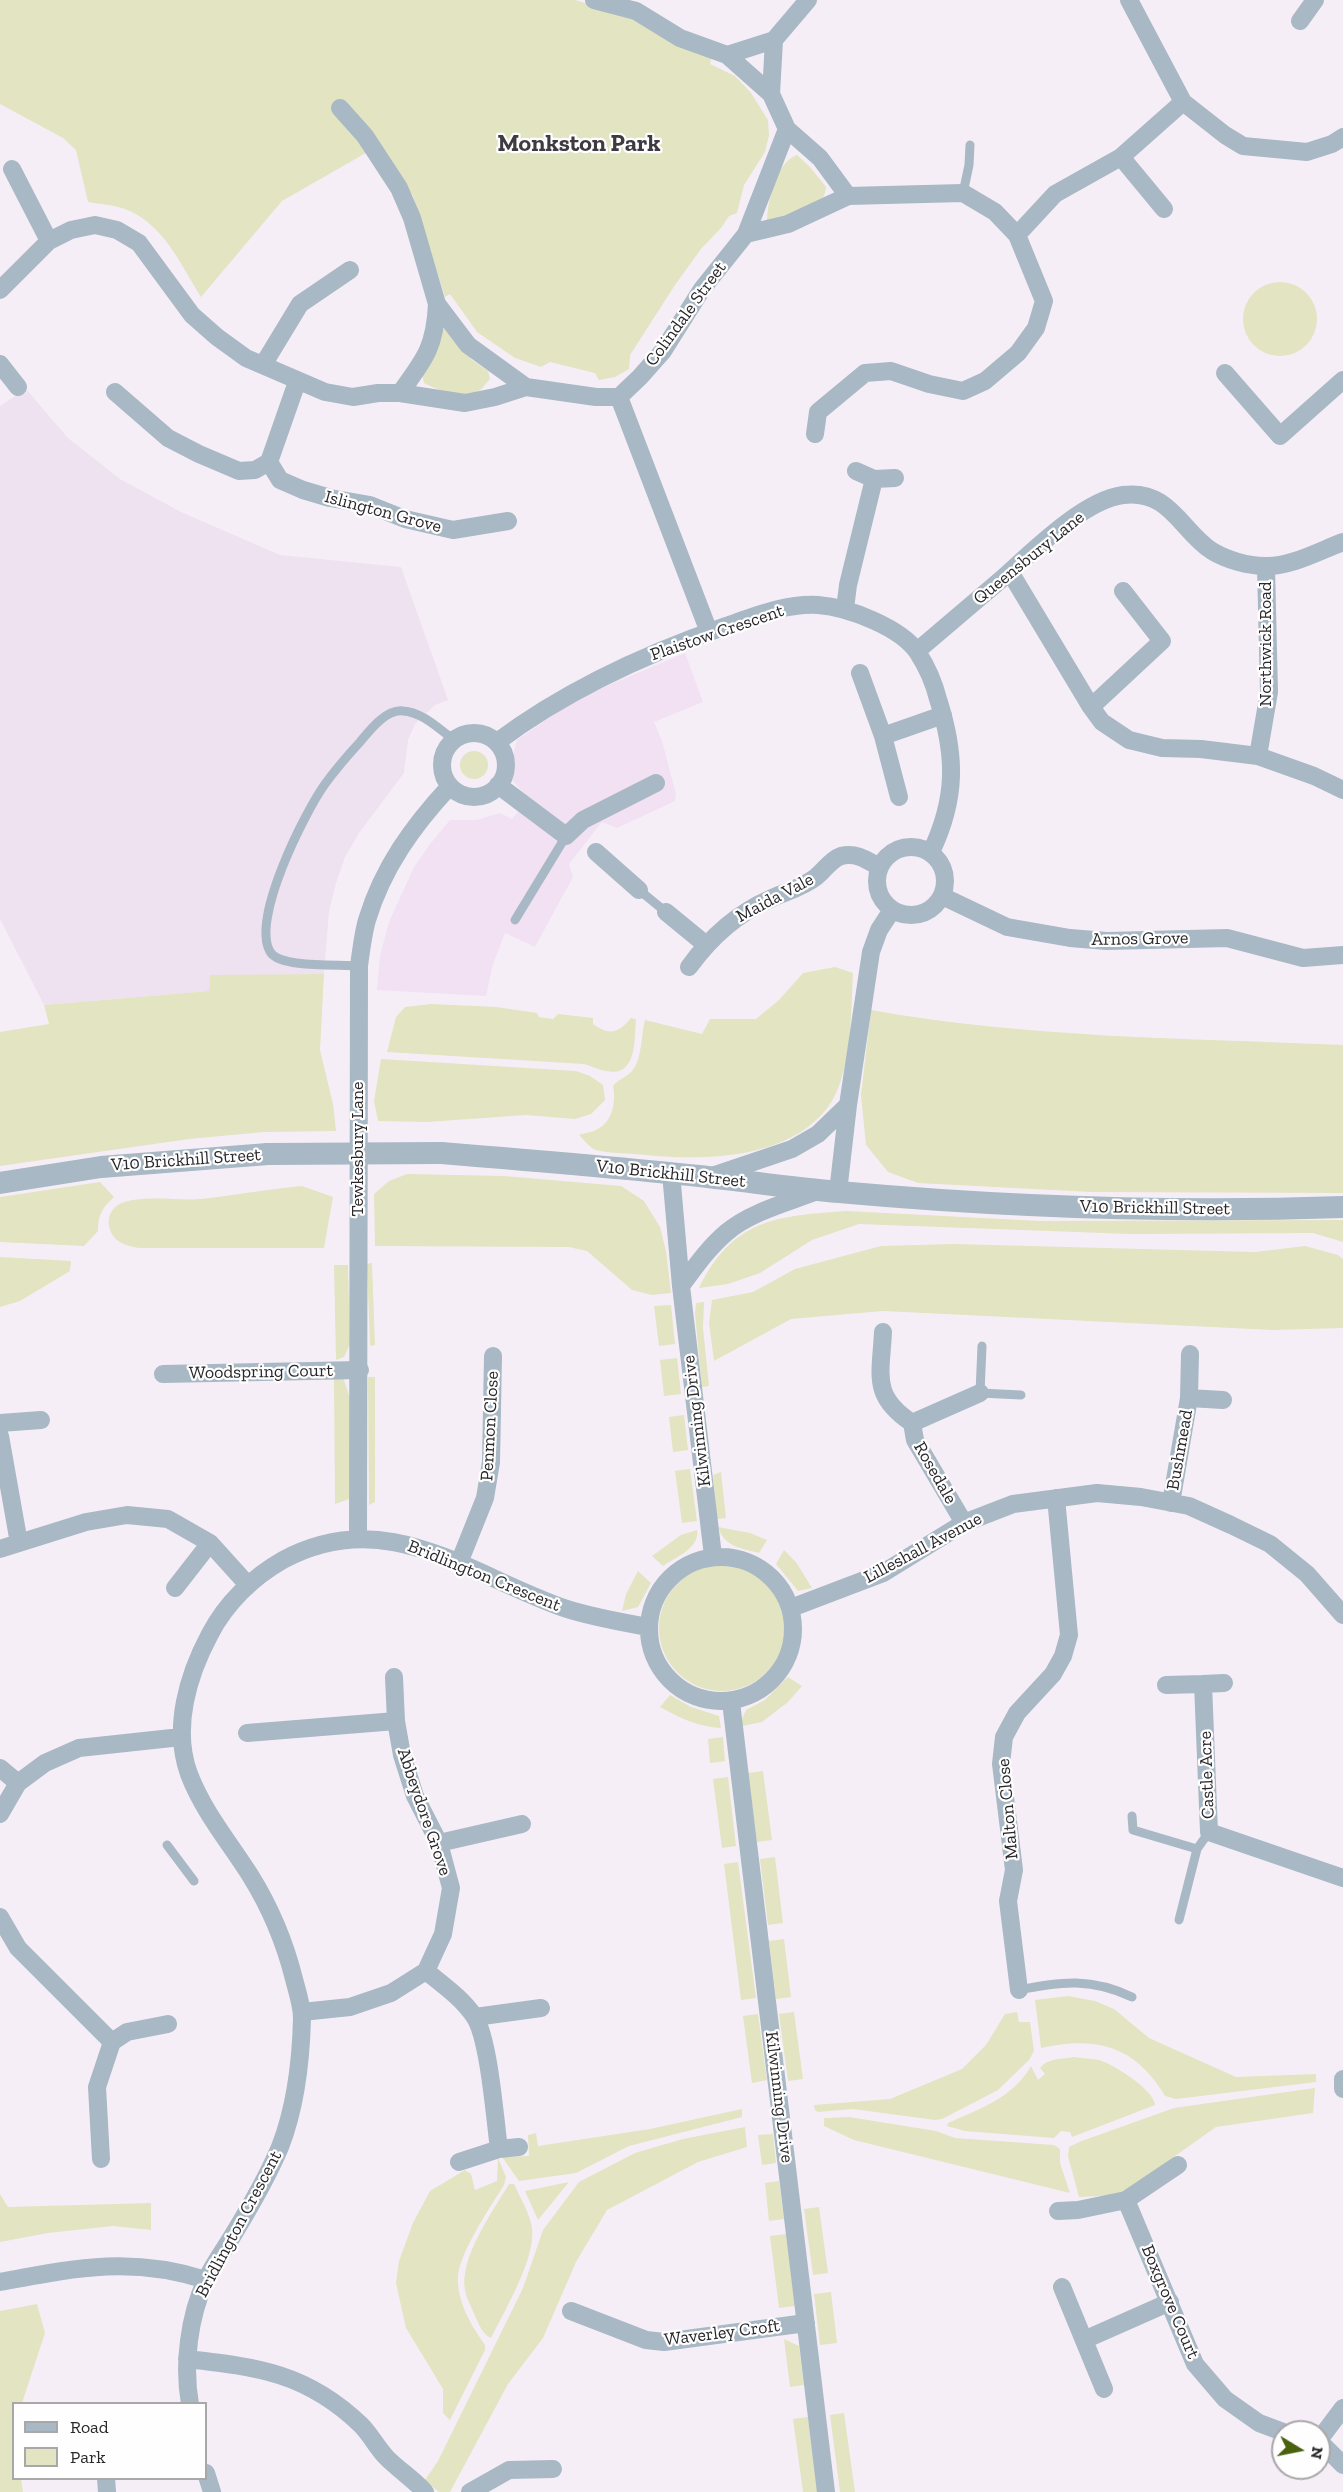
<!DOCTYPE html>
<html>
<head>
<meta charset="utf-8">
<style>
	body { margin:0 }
	#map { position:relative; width:1343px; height:2492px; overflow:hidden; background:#f6eef7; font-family:"Zilla Slab",serif }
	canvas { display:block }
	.legend { position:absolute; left:12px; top:2402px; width:195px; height:78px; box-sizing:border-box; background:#fefefe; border:2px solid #a9a8a9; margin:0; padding:8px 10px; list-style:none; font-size:18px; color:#29272a }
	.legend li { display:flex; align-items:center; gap:12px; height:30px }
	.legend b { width:30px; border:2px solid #a9a8a9 }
	.north { position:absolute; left:1271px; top:2420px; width:60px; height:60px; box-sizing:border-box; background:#fefefe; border:2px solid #a9a8a9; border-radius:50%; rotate:100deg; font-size:16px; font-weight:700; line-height:24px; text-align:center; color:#29272a }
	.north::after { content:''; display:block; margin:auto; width:21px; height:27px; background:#4a610d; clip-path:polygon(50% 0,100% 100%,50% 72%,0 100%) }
</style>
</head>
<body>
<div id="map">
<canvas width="1343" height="2492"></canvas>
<ul class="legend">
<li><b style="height:8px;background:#a8b8c4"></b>Road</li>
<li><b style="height:16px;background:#e2e4c2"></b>Park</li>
</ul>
<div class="north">N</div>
</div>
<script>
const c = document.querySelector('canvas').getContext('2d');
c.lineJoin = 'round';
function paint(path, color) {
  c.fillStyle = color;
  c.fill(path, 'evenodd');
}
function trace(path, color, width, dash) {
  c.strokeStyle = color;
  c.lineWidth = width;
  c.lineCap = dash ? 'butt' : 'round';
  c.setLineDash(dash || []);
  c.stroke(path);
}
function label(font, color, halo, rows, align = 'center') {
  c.font = font + ' "Zilla Slab",serif';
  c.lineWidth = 4.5;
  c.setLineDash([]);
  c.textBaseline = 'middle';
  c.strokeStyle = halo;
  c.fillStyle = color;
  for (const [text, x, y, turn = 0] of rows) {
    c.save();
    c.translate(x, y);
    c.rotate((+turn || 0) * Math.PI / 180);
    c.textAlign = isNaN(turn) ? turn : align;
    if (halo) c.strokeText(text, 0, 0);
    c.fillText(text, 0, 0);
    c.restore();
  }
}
paint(new Path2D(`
	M 685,653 L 703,702 L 654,722 L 662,741 L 676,794 L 675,801 L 617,828 L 602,822 L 569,864 L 573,877 L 535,947 L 505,933 L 493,964 L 486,996 L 377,990 L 380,956 L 389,922 L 414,867 L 430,844 L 450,820 L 476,820 L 500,813 L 512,819 L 529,799 L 513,781 L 513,755 L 517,740 L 578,698 Z`), '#f1e1f3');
paint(new Path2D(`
	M 26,389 L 68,438 L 120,479 L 181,512 L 280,555 L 401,567 L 448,700 L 435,705 L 415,724 L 408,740 L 404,773 L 359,833 L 345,857 L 336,883 L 329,911 L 324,974 L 210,976 L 209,991 L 44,1005 L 0,919 L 0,406 Z`), '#eee1f0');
paint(new Path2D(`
	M 0,0 L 575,0 L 627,15 L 712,57 L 710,64 L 735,76 L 751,93 L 768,120 L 769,135 L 765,152 L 744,185 L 737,213 L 729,216 L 721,228 L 701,249 L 675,285 L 630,355 L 629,369 L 615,377 L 599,380 L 595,373 L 550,362 L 541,367 L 515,358 L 477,332 L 450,294 L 445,297 L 413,196 L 378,146 L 282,201 L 201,297 C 180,264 164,224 125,209 C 114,205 100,204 88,202 L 76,150 L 63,138 L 0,104 Z
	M 797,155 L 810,167 L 826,187 C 825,194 823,200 818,204 C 805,214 782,217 767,222 C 767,203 776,162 797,155 Z
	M1243 319a37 37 0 1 1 74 0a37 37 0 1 1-74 0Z
	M 447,328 L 472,360 L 488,371 L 490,379 C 487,382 484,387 480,390 C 465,400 439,391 424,383 L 422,374 L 433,357 L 443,329 Z
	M460 765a14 14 0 1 1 28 0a14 14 0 1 1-28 0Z
	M 835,967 L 853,973 C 851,1011 852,1075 828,1107 C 789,1159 705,1161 646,1155 C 630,1153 611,1154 596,1150 C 590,1148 583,1139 579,1135 C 584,1133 593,1132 598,1129 C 613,1121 616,1101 613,1086 C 618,1079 626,1078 632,1071 C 642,1060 641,1035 645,1020 L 702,1034 L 710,1019 L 756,1019 L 779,1000 L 803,973 Z
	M 324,974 L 320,1050 L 333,1104 L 336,1131 L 264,1132 L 189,1139 L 0,1166 L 0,1032 L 49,1024 L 44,1005 L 209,991 L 210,975 Z
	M 431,1004 L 496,1007 L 537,1013 L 539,1017 L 553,1019 L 558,1014 L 593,1018 L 593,1024 C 609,1036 619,1033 631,1018 L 636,1019 C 634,1038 638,1078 606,1071 C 599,1070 591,1066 584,1064 L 387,1052 L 396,1017 L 405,1007 Z
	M 871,1010 C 1026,1038 1186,1038 1343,1045 L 1343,1193 L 1091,1192 L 918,1183 L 888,1172 L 866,1145 L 861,1095 Z
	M 381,1059 L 576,1071 L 590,1076 L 603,1085 L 605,1100 L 591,1114 L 575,1119 L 526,1115 L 427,1122 L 378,1121 L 374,1101 Z
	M 407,1174 L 504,1176 L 621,1186 L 644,1201 L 660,1227 L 666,1251 L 671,1293 L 652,1295 L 632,1290 L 587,1251 L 569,1247 L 375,1246 L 374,1194 L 389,1181 Z
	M 100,1182 L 114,1197 C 102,1208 98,1215 98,1231 L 84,1246 L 0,1242 L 0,1197 Z
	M 302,1186 L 333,1197 L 324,1248 L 139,1248 C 128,1246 118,1244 112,1234 C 106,1224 108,1211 118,1205 C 137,1194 179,1201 201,1199 C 235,1195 268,1189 302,1186 Z
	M 846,1211 L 1041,1221 L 1343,1220 L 1343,1242 L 1313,1233 L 1130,1234 L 859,1224 L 812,1240 L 760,1273 L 728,1284 L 699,1288 C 733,1219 776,1216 846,1211 Z
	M 954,1244 L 1255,1252 L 1305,1246 L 1338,1255 L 1343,1259 L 1343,1328 L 1273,1330 L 883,1311 L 791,1319 L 714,1361 L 709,1323 L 712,1300 L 753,1292 L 795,1269 L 881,1246 Z
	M 0,1257 L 71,1261 L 70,1271 L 20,1301 L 0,1307 Z
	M 372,1263 L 375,1345 L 370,1346 L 367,1264 Z
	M 334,1265 L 348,1265 L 350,1344 L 344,1357 L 336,1360 Z
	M 704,1302 L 703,1328 L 709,1386 L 702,1387 L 695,1314 L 696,1303 Z
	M 671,1305 L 675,1344 L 659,1346 L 654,1306 Z
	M 677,1358 L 681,1394 L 664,1396 L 660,1360 Z
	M 343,1377 L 352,1404 L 349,1499 L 335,1504 L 334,1379 Z
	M 368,1377 L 375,1377 L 375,1502 L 369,1505 Z
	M 684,1415 L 688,1450 L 673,1452 L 669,1417 Z
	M 690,1469 L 697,1521 L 682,1523 L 675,1471 Z
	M 721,1472 L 726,1518 L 717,1519 L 713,1475 Z
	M 718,1527 L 750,1533 L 767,1540 L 759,1553 C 740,1548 725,1547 718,1527 Z
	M 697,1530 C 700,1548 676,1557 663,1566 L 652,1556 L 681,1535 Z
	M 784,1550 L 796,1562 L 812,1588 L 798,1591 L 776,1564 Z
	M659 1628a63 63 0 1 1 126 0a63 63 0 1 1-126 0Z
	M 638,1571 L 651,1583 L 638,1607 L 622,1611 L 626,1594 Z
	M 788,1677 L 802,1686 L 788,1702 L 762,1722 L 742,1726 L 742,1719 L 746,1710 L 765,1700 Z
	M 670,1695 L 691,1707 L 719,1716 L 721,1728 C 698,1727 680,1718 660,1707 Z
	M 723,1737 L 725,1761 L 710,1763 L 708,1739 Z
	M 763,1771 L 772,1840 L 757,1842 L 748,1773 Z
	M 728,1777 L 736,1846 L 722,1848 L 713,1779 Z
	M 775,1857 L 783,1923 L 768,1925 L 760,1859 Z
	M 738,1862 L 756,1998 L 741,2000 L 724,1864 Z
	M 784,1939 L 791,1997 L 776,1999 L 769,1941 Z
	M 1068,1996 L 1095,2001 L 1114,2009 L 1149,2038 L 1236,2077 L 1316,2074 L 1316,2082 L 1176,2099 L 1165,2096 C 1135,2045 1095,2036 1041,2048 L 1035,2000 Z
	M 794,2012 L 803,2079 L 788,2081 L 779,2014 Z
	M 1017,2012 L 1019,2022 L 1030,2022 L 1034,2051 L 1029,2060 L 998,2090 L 942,2119 L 935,2120 L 853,2109 L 818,2112 L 815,2110 L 814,2105 L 890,2099 L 962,2069 L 986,2045 L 1005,2014 Z
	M 758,2014 L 767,2080 L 752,2083 L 743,2016 Z
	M 1074,2057 C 1083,2059 1094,2058 1102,2061 C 1116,2066 1154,2090 1155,2105 L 1072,2137 L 1070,2132 L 1061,2131 L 1054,2138 L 965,2131 L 947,2126 L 948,2123 C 979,2109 1013,2098 1031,2066 L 1038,2080 L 1045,2074 L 1040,2068 C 1048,2058 1062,2059 1074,2057 Z
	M 1315,2088 L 1313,2113 L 1216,2127 L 1120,2195 L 1079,2197 L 1068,2156 L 1069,2147 L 1079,2142 L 1174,2108 Z
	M 742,2109 L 742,2117 L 629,2146 L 576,2173 L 519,2181 L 502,2157 L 529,2156 L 528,2135 L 536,2133 L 538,2146 L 650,2129 Z
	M 849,2117 L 936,2131 L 955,2138 L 1054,2145 L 1060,2149 L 1060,2163 L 1070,2193 L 854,2140 L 824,2126 L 824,2118 Z
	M 745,2127 L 747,2147 L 698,2162 L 607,2210 L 576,2262 L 543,2338 L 508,2384 L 450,2492 L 439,2492 L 425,2480 L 438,2461 L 523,2288 L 543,2230 L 579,2182 L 635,2153 L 683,2139 Z
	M 773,2134 L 776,2163 L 762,2165 L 758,2135 Z
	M 498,2158 L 506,2177 L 504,2185 C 491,2206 459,2253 458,2277 C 457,2302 471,2325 485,2345 L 485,2350 L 450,2420 L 443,2413 L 443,2389 L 406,2328 L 396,2283 L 399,2261 L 413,2223 L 430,2191 L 465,2170 L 471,2174 L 475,2190 L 497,2181 Z
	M 779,2181 L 784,2219 L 769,2221 L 765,2183 Z
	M 569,2182 L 538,2220 L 525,2191 Z
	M 509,2184 L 514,2184 C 520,2197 530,2214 532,2228 C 536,2258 505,2310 491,2338 C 482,2334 479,2324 475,2316 C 472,2308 466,2298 465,2290 C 459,2258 493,2211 509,2184 Z
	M 0,2194 L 8,2207 L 151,2203 L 151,2230 L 113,2226 L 48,2233 L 0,2242 Z
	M 819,2207 L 828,2273 L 813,2275 L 804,2209 Z
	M 786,2234 L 795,2306 L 779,2308 L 770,2236 Z
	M 831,2292 L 837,2343 L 820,2345 L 814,2294 Z
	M 37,2304 L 45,2333 L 22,2403 L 14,2404 L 14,2478 L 21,2479 L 23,2492 L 0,2492 L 0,2311 Z
	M 784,2339 L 799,2346 L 804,2385 L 790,2387 Z
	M 844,2413 L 855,2492 L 840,2492 L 830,2415 Z
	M 808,2417 L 818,2492 L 803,2492 L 793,2419 Z`), '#e2e4c2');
trace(new Path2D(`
	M 963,193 L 969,165 L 970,145
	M 639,890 L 666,912
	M 515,920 L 566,836
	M 359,966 C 339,964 282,968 271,953 C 249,922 305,812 325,784 C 336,769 348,755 360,742 C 370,730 386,709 403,711 C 422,712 439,729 454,740
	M 982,1346 L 980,1393 L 1021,1395
	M 1132,1816 L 1133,1830 L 1197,1849
	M 167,1845 L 194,1881
	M 1179,1920 L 1197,1849 L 1209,1832
	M 1019,1990 C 1062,1981 1092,1978 1132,1997`), '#a8b8c4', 9);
trace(new Path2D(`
	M 594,0 L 636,11 L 680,38 L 727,55 L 771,94
	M 1129,0 L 1183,102 L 1225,135 L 1243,146 L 1307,152 L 1332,144 L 1343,137
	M 1300,21 L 1315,0
	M 727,55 L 774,40
	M 340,108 L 365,136 L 399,188 L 412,218 L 437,304 L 468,345 L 526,387
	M 787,129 L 820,158 L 848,196
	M 1121,157 L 1164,209
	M 12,169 L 49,241
	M 746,234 L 788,224 L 848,196 L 963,193 L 995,212 L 1017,235 L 1044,301 L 1036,328 L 1018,353 L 985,381 L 963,391 L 929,384 L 891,371 L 865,373 L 818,412 L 815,434
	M 1017,235 L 1055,194 L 1121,157 L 1183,102
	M 0,290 L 49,241 L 71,230 L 95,225 L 117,230 L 139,243 L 192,315 L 217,337 L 246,358 L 325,392 L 353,397 L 378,393 L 400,393 L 465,403 L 495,397 L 526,387 L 596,397 L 619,397
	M 0,364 L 18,387
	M 263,365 L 300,304 L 350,270
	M 1225,373 L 1280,436 L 1343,380
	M 115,392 L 168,438 L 199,454 L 239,471 L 255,470 L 269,462 L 280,480 L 303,490 L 330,498 L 370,505 L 405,519 L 453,530 L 508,521
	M 400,393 C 425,359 435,347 437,304
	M 619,397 L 640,377 L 663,351 L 702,289 L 746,234 L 787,129 L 771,94 L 774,40 L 808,0
	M 619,397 L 709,632
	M 269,462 L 297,382
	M 856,471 L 874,479 L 895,478
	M 1010,572 L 1091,707 L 1102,722 L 1129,740 L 1162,748 L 1201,749 L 1258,756 L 1314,776 L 1343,790
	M 845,609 L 848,585 L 874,479
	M 917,651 C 946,626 975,602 1004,577 C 1033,551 1084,500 1123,495 C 1170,489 1181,531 1212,551 C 1227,560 1248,566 1265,566 C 1290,567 1319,551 1343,542
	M 860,673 L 883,736 L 899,797
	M 1091,707 L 1162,641 L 1123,591
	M442 765a32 32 0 1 1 64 0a32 32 0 1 1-64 0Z
	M 883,736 L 943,715
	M 497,742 C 565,691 645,654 726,626 C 755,616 787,603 818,605 C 848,607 902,628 918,653 C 927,667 934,683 938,699 C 956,755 957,798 931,852
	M 1258,756 L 1269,692 L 1266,567
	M 498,785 L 566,836 L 583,820 L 656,783
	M877 881a34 34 0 1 1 68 0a34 34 0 1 1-68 0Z
	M 596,852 L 639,890
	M 942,896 L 1007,927 L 1070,938 L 1107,941 L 1227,938 L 1303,958 L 1343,955
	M 666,912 L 705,944
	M 689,967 C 710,938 736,914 770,899 C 785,892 802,888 816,877 C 824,871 830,860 841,856 C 856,852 867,860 879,867
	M 671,1173 L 681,1286 L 713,1556
	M 712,1176 L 792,1149 L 818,1134 L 848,1105
	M 838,1192 L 848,1105 L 871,952 L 879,930 L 892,910
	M 681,1286 C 695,1267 709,1247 727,1232 C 752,1211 790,1202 820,1190
	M 883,1332 C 881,1375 871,1396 912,1423 L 915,1440 L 964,1523
	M 163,1374 L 360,1370
	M 1189,1398 L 1223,1400
	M 0,1423 L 41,1420
	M 912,1423 L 980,1393
	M 0,1436 L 19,1543
	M 1171,1503 L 1189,1398 L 1190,1354
	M 358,1538 L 359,966 C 361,951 363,934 367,920 C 383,867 413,826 450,786
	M 0,1549 L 86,1522 L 127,1515 L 168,1519 L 210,1543 L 248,1585
	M649 1629a72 72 0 1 1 144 0a72 72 0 1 1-144 0Z
	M 459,1563 L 485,1498 L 491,1462 L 493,1356
	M 175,1588 L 210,1543
	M 791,1608 L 883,1573 L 964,1523 L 1013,1504 L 1097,1493 L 1141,1497 L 1189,1506 L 1231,1525 L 1270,1544 L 1307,1574 L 1343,1615
	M 1224,1683 L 1203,1684 L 1209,1832 L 1343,1878
	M 1166,1685 L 1203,1684
	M 731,1702 L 826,2492
	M 247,1733 L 396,1721
	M 0,1768 L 18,1783
	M 0,1814 L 18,1783 L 45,1763 L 79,1748 L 181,1737
	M 439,1843 L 522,1824
	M 0,1917 L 18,1948 L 112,2042
	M 426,1971 C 443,1985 462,1998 474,2016 C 489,2037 495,2120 499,2149 L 459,2162
	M 1019,1990 L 1008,1901 L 1014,1870 L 1001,1764 L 1004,1737 L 1017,1713 L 1053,1674 L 1063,1656 L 1069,1635 L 1056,1498
	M 302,2012 L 350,2007 L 391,1993 L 426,1971 L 443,1934 L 451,1888 L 439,1843 L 415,1796 L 402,1755 L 396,1721 L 394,1677
	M 475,2017 L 541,2008
	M 1343,2079 L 1343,2089
	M 499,2149 L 519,2147
	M 101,2159 L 97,2087 L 112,2042 L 127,2032 L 168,2024
	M 1126,2200 L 1178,2165
	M 1058,2211 L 1078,2210 L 1126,2200 L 1195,2364 L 1225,2399 L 1259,2423 L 1283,2432
	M 0,2282 C 75,2268 131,2256 206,2280
	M 1062,2287 L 1104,2389
	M 571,2311 L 646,2340 L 664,2342 L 806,2323
	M 1084,2340 L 1170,2302
	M 187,2359 C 258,2367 307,2373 361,2425 C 371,2435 377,2448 387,2458 C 399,2470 413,2479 425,2492
	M 190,2404 C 183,2365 189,2316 206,2280 C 213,2265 224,2250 233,2235 C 250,2207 267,2178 280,2147 C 296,2106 301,2061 302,2018 C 302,2005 297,1991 294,1979 C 285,1943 270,1907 250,1875 C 229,1842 203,1811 189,1774 C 172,1728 188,1675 210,1634 C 226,1603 253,1577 283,1560 C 387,1504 469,1575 564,1608 C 591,1617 621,1622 648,1627
	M 1319,2440 L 1343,2408
	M 1319,2441 L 1343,2465
	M 206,2473 L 212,2492
	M 106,2478 L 107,2492
	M 470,2492 L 509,2470 L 553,2469`), '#a8b8c4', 18);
trace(new Path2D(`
	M 441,1153 C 527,1160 613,1167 699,1176 C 746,1181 792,1188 839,1192 C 1006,1207 1175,1213 1343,1207
	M 0,1183 L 101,1167 L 268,1154`), '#a8b8c4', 22);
trace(new Path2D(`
	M 268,1154 L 441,1153`), '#a8b8c4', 22);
label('18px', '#29272a', '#fefefe', [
	["Colindale Street",686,314,-54],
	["Islington Grove",383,512,15],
	["Queensbury Lane",1029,558,-39],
	["Plaistow Crescent",717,633,-19],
	["Northwick Road",1266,644,-90],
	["Maida Vale",775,898,-28],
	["Arnos Grove",1140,939,-1],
	["Tewkesbury Lane",358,1149,-90],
	["V10 Brickhill Street",186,1160,-4],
	["V10 Brickhill Street",671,1174,6],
	["V10 Brickhill Street",1155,1208,1],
	["Woodspring Court",261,1372,-1],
	["Kilwinning Drive",697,1421,-97],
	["Penmon Close",490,1426,-87],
	["Bushmead",1180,1450,-80],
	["Rosedale",935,1473,60],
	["Lilleshall Avenue",923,1548,-28],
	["Bridlington Crescent",484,1576,22],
	["Castle Acre",1207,1775,-92],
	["Malton Close",1008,1809,-95],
	["Abbeydore Grove",424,1812,71],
	["Kilwinning Drive",779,2097,83],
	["Bridlington Crescent",239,2224,-62],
	["Boxgrove Court",1170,2302,67],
	["Waverley Croft",722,2333,-7]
]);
label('bold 24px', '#3f3940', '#fefefe', [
	["Monkston Park",579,144]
]);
</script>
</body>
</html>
